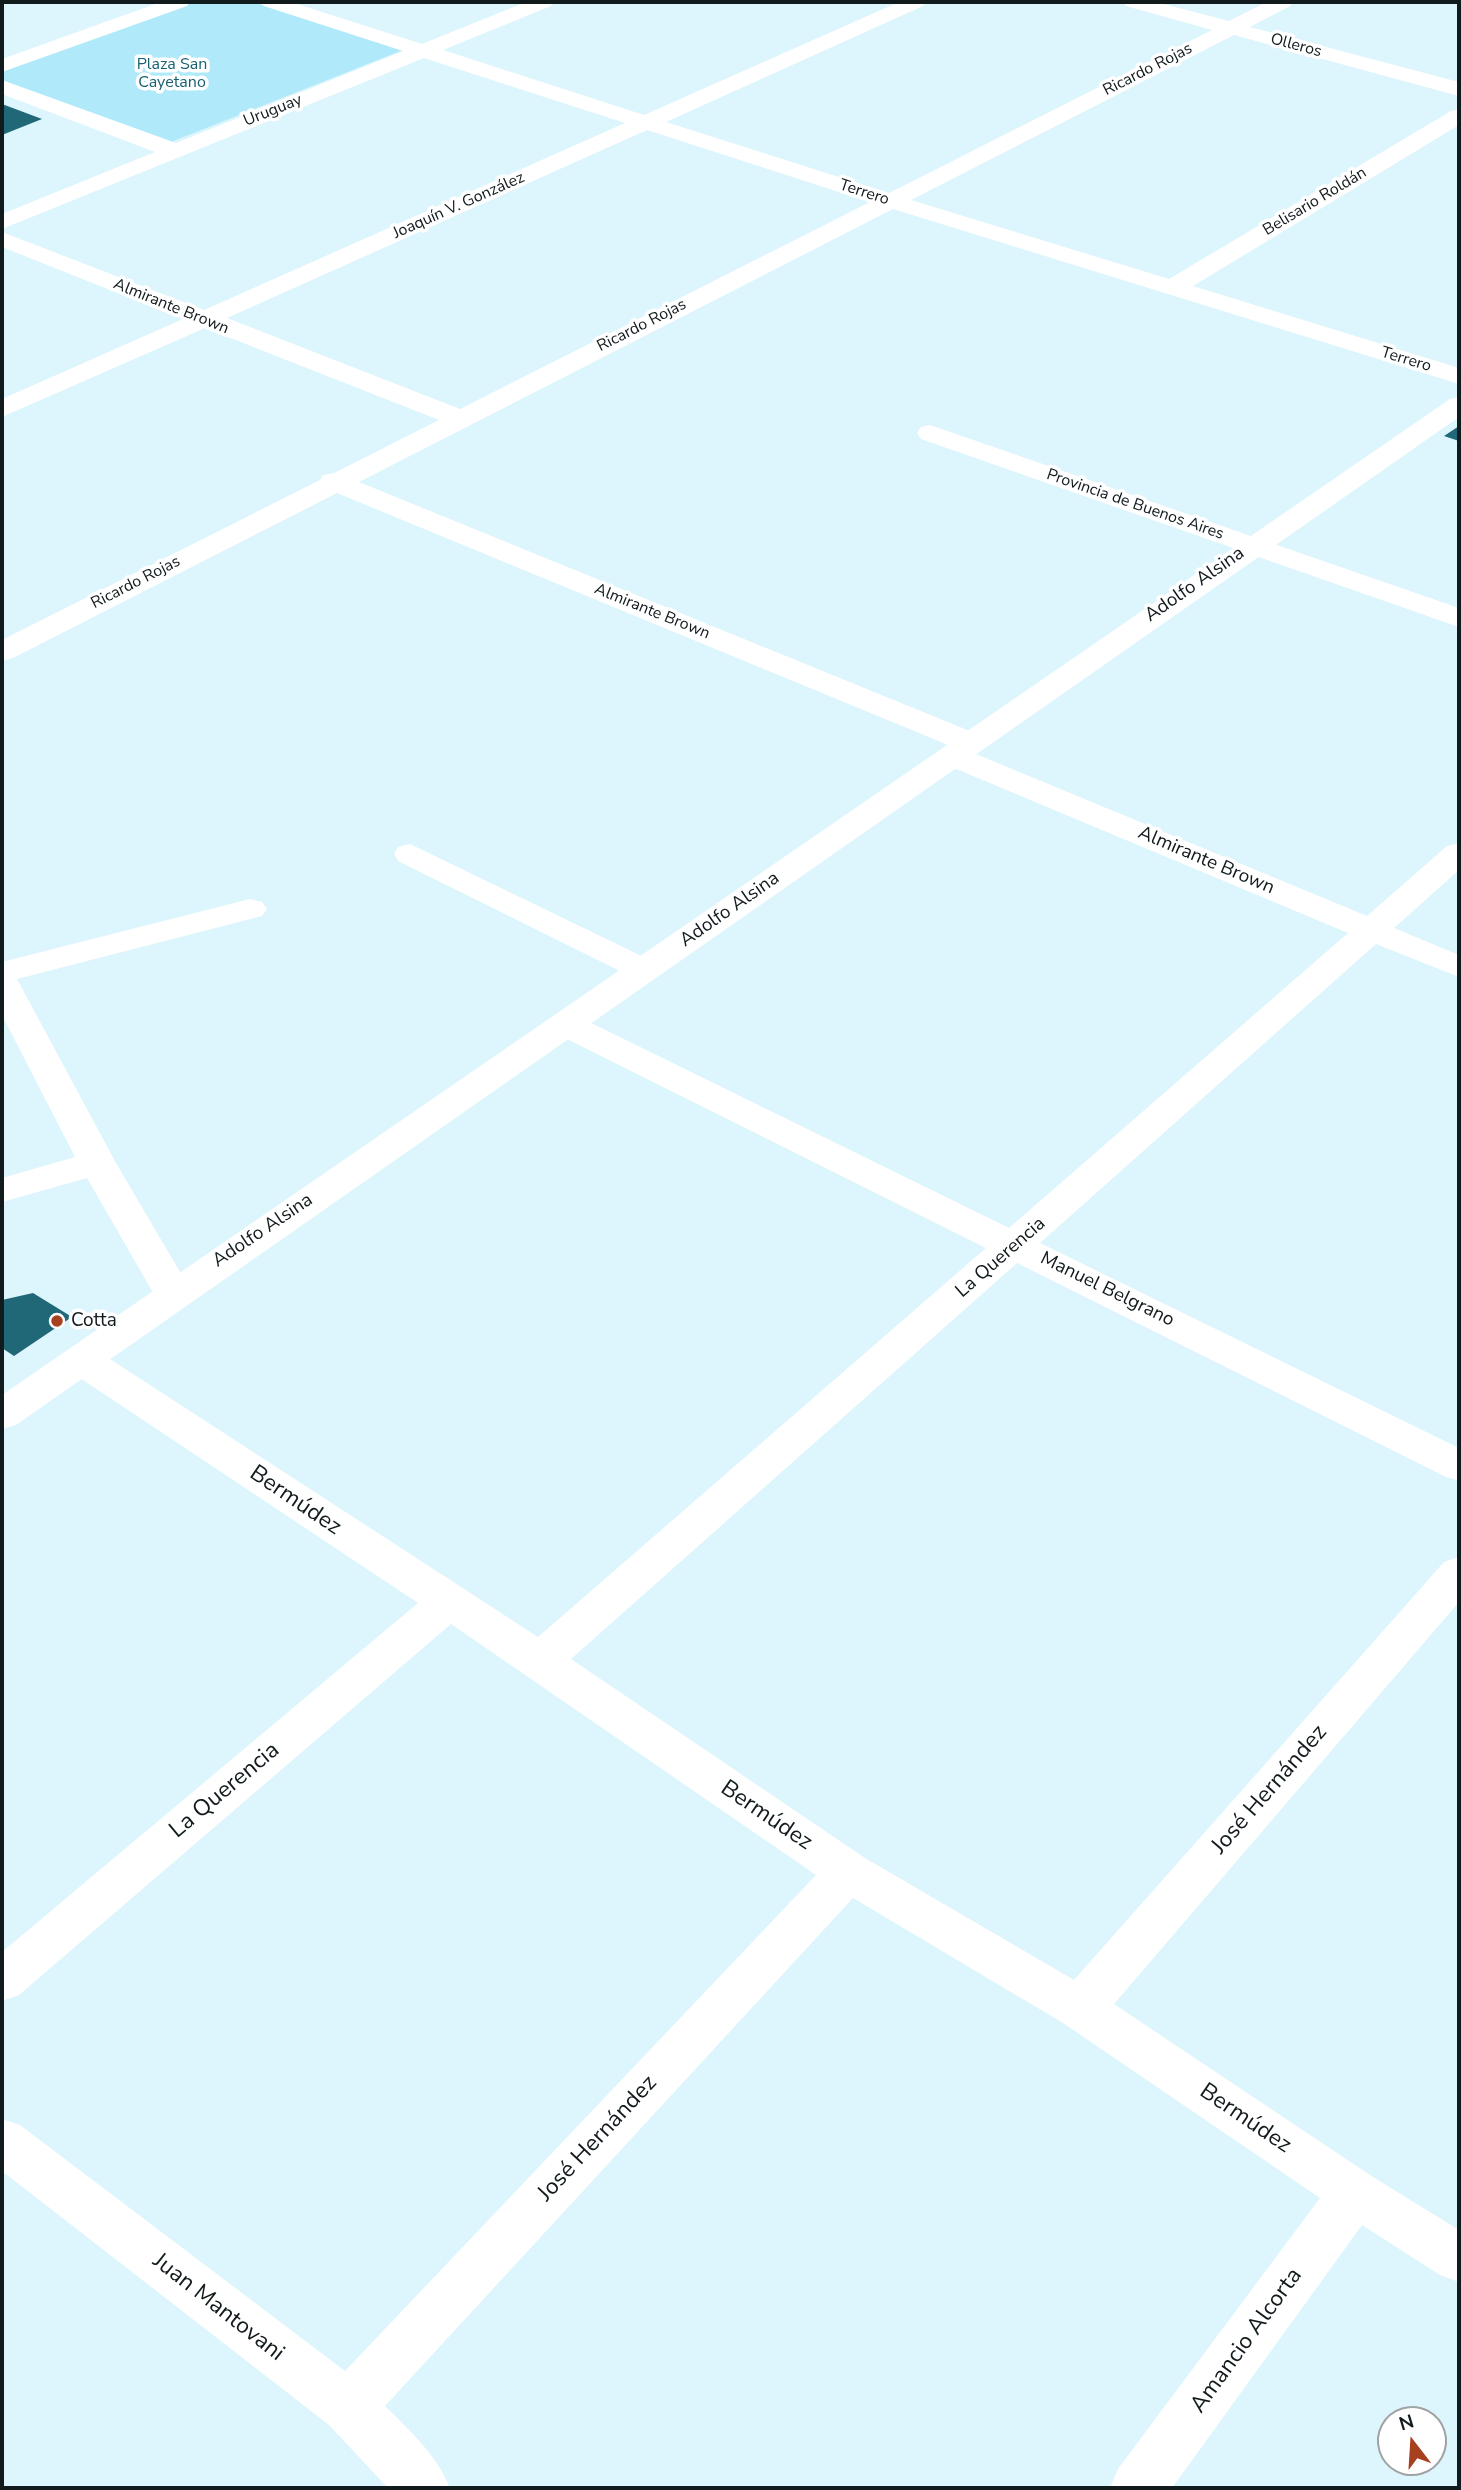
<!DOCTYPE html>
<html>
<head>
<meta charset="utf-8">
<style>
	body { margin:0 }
	#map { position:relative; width:1461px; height:2490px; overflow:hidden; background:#ddf5fc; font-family:"Nunito Sans",sans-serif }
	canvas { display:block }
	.frame { position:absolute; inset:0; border:4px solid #111a1c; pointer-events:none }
	.north { position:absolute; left:1377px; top:2406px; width:70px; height:70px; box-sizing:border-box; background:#fff; border:2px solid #a0a3a4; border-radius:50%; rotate:343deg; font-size:19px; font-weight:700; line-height:28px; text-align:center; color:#111a1c }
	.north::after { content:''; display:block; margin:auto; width:24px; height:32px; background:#a7401f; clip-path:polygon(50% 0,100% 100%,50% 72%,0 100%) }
</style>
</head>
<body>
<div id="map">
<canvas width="1461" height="2490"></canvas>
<div class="frame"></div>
<div class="north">N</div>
</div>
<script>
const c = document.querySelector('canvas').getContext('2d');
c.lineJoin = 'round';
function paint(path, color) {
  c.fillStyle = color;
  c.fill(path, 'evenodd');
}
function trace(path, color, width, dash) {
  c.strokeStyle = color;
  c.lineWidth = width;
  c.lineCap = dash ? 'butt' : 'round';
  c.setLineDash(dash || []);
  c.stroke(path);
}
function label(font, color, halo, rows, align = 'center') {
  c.font = font + ' "Nunito Sans",sans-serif';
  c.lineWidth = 7;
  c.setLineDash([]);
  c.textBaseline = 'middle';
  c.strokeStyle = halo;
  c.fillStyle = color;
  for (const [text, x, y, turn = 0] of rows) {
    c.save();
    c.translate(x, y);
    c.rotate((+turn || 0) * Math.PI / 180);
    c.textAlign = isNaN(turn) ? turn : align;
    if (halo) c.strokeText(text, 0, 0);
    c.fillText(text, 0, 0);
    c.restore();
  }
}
paint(new Path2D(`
	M 188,2 L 253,2 L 403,50 L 171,142 L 2,81 L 2,70 Z`), '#b0eafa');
paint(new Path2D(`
	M 2,104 L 42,119 L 2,135 Z
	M 1459,426 L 1459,441 L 1444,436 Z
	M 33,1293 L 72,1317 L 14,1356 L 2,1348 L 2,1300 Z`), '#206778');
paint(new Path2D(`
	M 161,2 L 190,2 L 187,6 L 2,72 L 2,59 Z
	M 261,2 L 291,2 L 422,44 L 526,2 L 554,2 L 551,6 L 443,50 L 644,115 L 899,2 L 926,2 L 923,6 L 666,122 L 889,193 L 1212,30 L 1126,6 L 1123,2 L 1156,2 L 1229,21 L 1267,2 L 1293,2 L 1290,6 L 1250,27 L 1459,82 L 1459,96 L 1234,35 L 911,200 L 1169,279 L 1451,111 L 1459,109 L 1459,125 L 1193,286 L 1459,368 L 1459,384 L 893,209 L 359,482 L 982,736 L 987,743 L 982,750 L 971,752 L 1367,916 L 1447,846 L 1459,843 L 1459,870 L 1394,928 L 1459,955 L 1459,977 L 1376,944 L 1040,1243 L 1459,1448 L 1459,1481 L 1444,1476 L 1017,1263 L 571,1659 L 865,1858 L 1074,1980 L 1444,1562 L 1459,1557 L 1459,1602 L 1114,2004 L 1373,2177 L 1459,2230 L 1459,2282 L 1440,2275 L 1362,2225 L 1172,2488 L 1110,2488 L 1118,2469 L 1320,2198 L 1063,2023 L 853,1898 L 385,2406 C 410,2431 437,2455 450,2488 L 388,2488 L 329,2425 L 2,2171 L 2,2119 L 20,2125 L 345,2371 L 816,1875 L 451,1624 L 19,1995 L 2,2001 L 2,1952 L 418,1603 L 68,1370 L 62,1360 L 68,1350 L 82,1346 L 96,1350 L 538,1637 L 986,1248 L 553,1032 L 547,1024 L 553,1016 L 565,1013 L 577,1016 L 1009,1228 L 1348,933 L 942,763 L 937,756 L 942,749 L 953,747 L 337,493 L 13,658 L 2,661 L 2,640 L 320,480 L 323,475 L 334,473 L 439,420 L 205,328 L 2,417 L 2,399 L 183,319 L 2,247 L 2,232 L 204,310 L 625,123 L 424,58 L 2,229 L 2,214 L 155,152 L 2,94 L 2,80 L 176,143 L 403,51 L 264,6 ZM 647,130 L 870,202 L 460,409 L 227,318 Z
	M 930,425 L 1459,608 L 1459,627 L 921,439 L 917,433 L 921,427 Z
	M 410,844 L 656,963 L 661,970 L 656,977 L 644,980 L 632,977 L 398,861 L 394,854 L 398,847 Z
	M 250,899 L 262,902 L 267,909 L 262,916 L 17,979 L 116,1163 L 193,1294 L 187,1303 L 173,1307 L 159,1303 L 87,1178 L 2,1202 L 2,1178 L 75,1157 L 2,1015 L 2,962 Z`), '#fff');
paint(new Path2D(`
	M 1459,397 L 1459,417 L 16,1425 L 2,1429 L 2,1395 L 1450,399 Z`), '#fff');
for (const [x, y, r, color] of [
	[57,1321,7,"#a7401f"]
]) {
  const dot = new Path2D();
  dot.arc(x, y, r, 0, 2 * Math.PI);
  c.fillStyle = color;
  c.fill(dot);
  trace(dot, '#fff', 2.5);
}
label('16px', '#111a1c', '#fff', [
	["Olleros",1296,46,15],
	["Ricardo Rojas",1148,70,-27],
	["Uruguay",273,111,-22],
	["Terrero",864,193,18],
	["Belisario Roldán",1315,202,-31],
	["Joaquín V. González",459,206,-24],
	["Almirante Brown",171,307,22],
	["Ricardo Rojas",642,326,-27],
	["Terrero",1406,360,17],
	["Provincia de Buenos Aires",1135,505,19],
	["Ricardo Rojas",136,583,-27],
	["Almirante Brown",652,612,22]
]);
label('16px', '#176071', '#fff', [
	["Plaza San",172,65],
	["Cayetano",172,83]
]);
label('19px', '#111a1c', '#fff', [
	["Adolfo Alsina",1195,585,-35],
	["Almirante Brown",1206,861,23],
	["Adolfo Alsina",730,910,-35],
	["Adolfo Alsina",263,1231,-34],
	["La Querencia",1001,1258,-41],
	["Manuel Belgrano",1107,1290,26]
]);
label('19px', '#111a1c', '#fff', [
	["Cotta",71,1321]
], 'left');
label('23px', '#111a1c', '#fff', [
	["Bermúdez",295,1501,34],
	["José Hernández",1270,1790,-49],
	["La Querencia",225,1791,-40],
	["Bermúdez",766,1816,34],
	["Bermúdez",1245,2119,34],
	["José Hernández",598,2139,-47],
	["Juan Mantovani",218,2308,38],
	["Amancio Alcorta",1247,2341,-54]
]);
</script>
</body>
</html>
